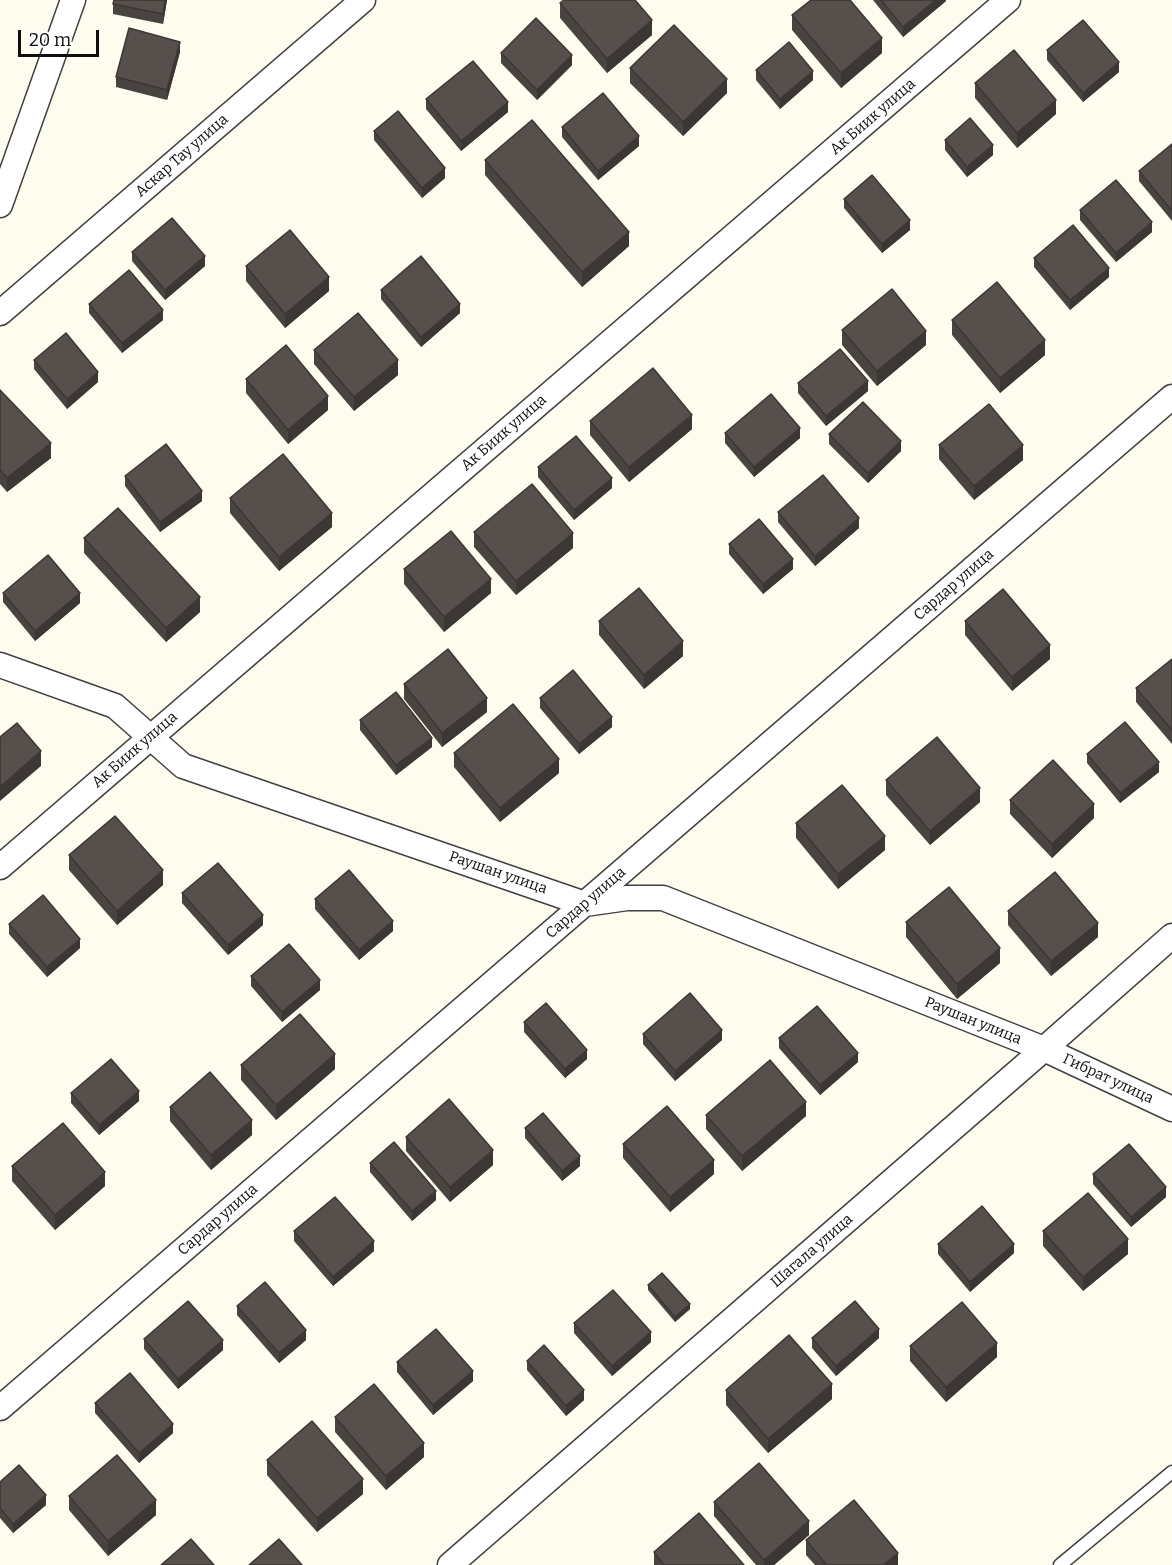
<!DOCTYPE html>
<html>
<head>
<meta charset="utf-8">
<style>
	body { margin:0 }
	#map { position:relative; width:1172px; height:1565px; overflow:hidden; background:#fefbef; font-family:Bitter,serif }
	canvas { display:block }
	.scale { position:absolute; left:18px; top:30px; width:81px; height:27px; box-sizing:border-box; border:3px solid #0e0e0e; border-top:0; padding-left:8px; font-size:18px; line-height:21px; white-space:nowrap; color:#0e0e0e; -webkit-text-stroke:4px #fff; paint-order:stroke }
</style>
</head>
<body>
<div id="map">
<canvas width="1172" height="1565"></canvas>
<div class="scale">20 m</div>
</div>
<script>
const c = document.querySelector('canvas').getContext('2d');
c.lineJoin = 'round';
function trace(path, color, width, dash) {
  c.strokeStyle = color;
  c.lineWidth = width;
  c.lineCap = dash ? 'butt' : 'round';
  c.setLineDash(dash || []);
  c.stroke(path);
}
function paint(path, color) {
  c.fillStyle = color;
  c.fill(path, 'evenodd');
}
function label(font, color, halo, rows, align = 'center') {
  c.font = font + ' Bitter,serif';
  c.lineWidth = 6;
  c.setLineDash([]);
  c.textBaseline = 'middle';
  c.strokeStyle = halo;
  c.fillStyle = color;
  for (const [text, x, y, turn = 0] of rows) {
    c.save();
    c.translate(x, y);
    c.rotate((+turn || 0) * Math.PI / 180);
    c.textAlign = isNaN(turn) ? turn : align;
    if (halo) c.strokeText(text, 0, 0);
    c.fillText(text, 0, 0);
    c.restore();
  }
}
const lane = new Path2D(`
	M 1060,1565 L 1172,1472`);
const street = new Path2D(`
	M 0,205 L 73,0
	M 0,313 L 363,0
	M 0,665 L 115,706 L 183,766 L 585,904 L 627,898 L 663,898 L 1044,1049 L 1172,1109
	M 0,867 L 1008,0
	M 0,1408 L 1172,397
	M 450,1565 L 1044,1049 L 1172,936`);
trace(lane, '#414141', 15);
trace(street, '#414141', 27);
trace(lane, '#fff', 12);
trace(street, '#fff', 24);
paint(new Path2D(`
	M 167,0 L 163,24 L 113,14 L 113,4 Z
	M 873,0 L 946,0 L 946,1 L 903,37 Z
	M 560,3 L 652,35 L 607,73 L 560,18 Z
	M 792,15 L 882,53 L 841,88 L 792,30 Z
	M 1047,50 L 1119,72 L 1083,102 L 1047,60 Z
	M 180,52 L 167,100 L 116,87 L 116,77 Z
	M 501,53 L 572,65 L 537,100 L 501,63 Z
	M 630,68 L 727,93 L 683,136 L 630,83 Z
	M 756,70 L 813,80 L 780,109 L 756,80 Z
	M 975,83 L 1056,114 L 1017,148 L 975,98 Z
	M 426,99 L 508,112 L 461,151 L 426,109 Z
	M 562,127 L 639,146 L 598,180 L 562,137 Z
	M 374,131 L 445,178 L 422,198 L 374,140 Z
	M 945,140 L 993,155 L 967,177 L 945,150 Z
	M 1172,144 L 1172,221 L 1139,181 L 1139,171 Z
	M 485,160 L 629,246 L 582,287 L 485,175 Z
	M 844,199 L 910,230 L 882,253 L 844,208 Z
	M 1080,210 L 1152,232 L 1116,262 L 1080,220 Z
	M 132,252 L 205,266 L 165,300 L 132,261 Z
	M 1034,258 L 1109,277 L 1070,310 L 1034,267 Z
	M 246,266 L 329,291 L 285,328 L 246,281 Z
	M 381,290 L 460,313 L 421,347 L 381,299 Z
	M 89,304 L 163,320 L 122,353 L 89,313 Z
	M 952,320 L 1045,355 L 1000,393 L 952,335 Z
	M 842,330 L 926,345 L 877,386 L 842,345 Z
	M 314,350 L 398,375 L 354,411 L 314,364 Z
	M 34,360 L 98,382 L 67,409 L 34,369 Z
	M 246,379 L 328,410 L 288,444 L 246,393 Z
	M 798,383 L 868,391 L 826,426 L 798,393 Z
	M 0,390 L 51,458 L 7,492 L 0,484 Z
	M 590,421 L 692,429 L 629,482 L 590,435 Z
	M 725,433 L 800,438 L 754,477 L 725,443 Z
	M 829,434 L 901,451 L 868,483 L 829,444 Z
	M 939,445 L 1023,460 L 974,500 L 939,459 Z
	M 538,467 L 612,488 L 574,520 L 538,477 Z
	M 125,476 L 202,501 L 160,532 L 125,486 Z
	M 230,498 L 332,527 L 279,571 L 230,513 Z
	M 778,512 L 859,528 L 815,566 L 778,522 Z
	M 474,532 L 573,548 L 516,595 L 474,547 Z
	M 84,538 L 200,612 L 166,642 L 84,553 Z
	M 729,544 L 793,569 L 763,594 L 729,554 Z
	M 404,569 L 491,593 L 444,632 L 404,584 Z
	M 3,593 L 80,603 L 35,641 L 3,602 Z
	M 599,621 L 683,656 L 644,689 L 599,635 Z
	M 965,621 L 1050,659 L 1012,691 L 965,635 Z
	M 1172,659 L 1172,744 L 1136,702 L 1136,688 Z
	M 404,684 L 487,712 L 442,747 L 404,699 Z
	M 540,698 L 612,727 L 579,754 L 540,708 Z
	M 360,720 L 432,747 L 396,775 L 360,730 Z
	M 454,753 L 559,773 L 500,822 L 454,767 Z
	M 1087,754 L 1159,772 L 1120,803 L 1087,763 Z
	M 886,780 L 980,802 L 930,845 L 886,795 Z
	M 1010,800 L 1094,818 L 1052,858 L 1010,814 Z
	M 796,823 L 885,850 L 838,889 L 796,838 Z
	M 69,855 L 163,885 L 117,925 L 69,870 Z
	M 182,893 L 263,925 L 228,955 L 182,903 Z
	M 315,899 L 393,931 L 359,960 L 315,909 Z
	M 1008,911 L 1098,937 L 1051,976 L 1008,925 Z
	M 906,922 L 1000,963 L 957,999 L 906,937 Z
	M 9,924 L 80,948 L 47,977 L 9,934 Z
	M 251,976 L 320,990 L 282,1022 L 251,986 Z
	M 524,1022 L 587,1059 L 565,1078 L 524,1032 Z
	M 643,1034 L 722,1040 L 675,1081 L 643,1044 Z
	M 779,1038 L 858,1062 L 820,1095 L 779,1048 Z
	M 241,1065 L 335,1069 L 276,1120 L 241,1080 Z
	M 71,1093 L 139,1101 L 99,1135 L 71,1103 Z
	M 170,1107 L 252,1135 L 211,1170 L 170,1121 Z
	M 706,1115 L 806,1116 L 742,1171 L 706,1129 Z
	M 525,1128 L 580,1166 L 562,1181 L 525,1138 Z
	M 406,1137 L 493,1165 L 450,1202 L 406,1151 Z
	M 623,1144 L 714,1174 L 670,1212 L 623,1158 Z
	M 370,1163 L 436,1200 L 412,1221 L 370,1172 Z
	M 12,1166 L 105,1186 L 55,1230 L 12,1181 Z
	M 1093,1174 L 1166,1197 L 1131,1227 L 1093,1184 Z
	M 294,1231 L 374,1251 L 333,1286 L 294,1241 Z
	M 1043,1231 L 1128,1254 L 1083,1291 L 1043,1246 Z
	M 938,1244 L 1014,1253 L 970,1292 L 938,1254 Z
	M 648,1285 L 690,1309 L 675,1322 L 648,1290 Z
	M 237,1306 L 306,1340 L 279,1363 L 237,1315 Z
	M 574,1323 L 651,1342 L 612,1376 L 574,1333 Z
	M 812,1338 L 879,1338 L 836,1376 L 812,1348 Z
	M 144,1339 L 223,1350 L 178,1389 L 144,1349 Z
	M 910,1346 L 997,1357 L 946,1402 L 910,1361 Z
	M 527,1361 L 584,1400 L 566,1416 L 527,1370 Z
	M 397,1362 L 473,1381 L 433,1415 L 397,1372 Z
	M 726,1390 L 832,1399 L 768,1453 L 726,1405 Z
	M 95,1403 L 173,1433 L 139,1463 L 95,1413 Z
	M 335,1417 L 424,1457 L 386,1490 L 335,1432 Z
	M 267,1460 L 363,1494 L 317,1532 L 267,1475 Z
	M 0,1482 L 46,1505 L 13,1533 L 0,1518 Z
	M 69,1496 L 156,1515 L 108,1556 L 69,1510 Z
	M 714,1502 L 809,1535 L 774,1565 L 756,1565 L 714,1516 Z
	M 806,1540 L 898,1565 L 815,1565 L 806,1555 Z
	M 654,1552 L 744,1565 L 654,1565 Z`), '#4a4440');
paint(new Path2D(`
	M 165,0 L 167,0 L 163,24 L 163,14 Z
	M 936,0 L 946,0 L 946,1 L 903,37 L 903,27 Z
	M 652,20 L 652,35 L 607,73 L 607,59 Z
	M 882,38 L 882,53 L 841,88 L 841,73 Z
	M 180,42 L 180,52 L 167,100 L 167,90 Z
	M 572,55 L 572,65 L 537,100 L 537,90 Z
	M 1119,62 L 1119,72 L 1083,102 L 1083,93 Z
	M 813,71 L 813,80 L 780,109 L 780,99 Z
	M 727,79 L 727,93 L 683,136 L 683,122 Z
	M 1056,100 L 1056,114 L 1017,148 L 1017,133 Z
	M 508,102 L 508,112 L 461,151 L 461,141 Z
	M 639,136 L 639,146 L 598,180 L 598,171 Z
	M 993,145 L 993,155 L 967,177 L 967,167 Z
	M 445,168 L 445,178 L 422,198 L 422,188 Z
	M 910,220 L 910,230 L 882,253 L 882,244 Z
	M 1152,222 L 1152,232 L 1116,262 L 1116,253 Z
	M 629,232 L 629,246 L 582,287 L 582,272 Z
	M 205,256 L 205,266 L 165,300 L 165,290 Z
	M 1109,268 L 1109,277 L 1070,310 L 1070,300 Z
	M 329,277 L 329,291 L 285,328 L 285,314 Z
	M 460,304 L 460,313 L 421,347 L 421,337 Z
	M 163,310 L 163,320 L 122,353 L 122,343 Z
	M 926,331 L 926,345 L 877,386 L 877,371 Z
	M 1045,340 L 1045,355 L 1000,393 L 1000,378 Z
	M 398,360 L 398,375 L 354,411 L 354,397 Z
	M 98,372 L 98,382 L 67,409 L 67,399 Z
	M 868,381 L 868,391 L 826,426 L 826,416 Z
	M 328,396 L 328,410 L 288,444 L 288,430 Z
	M 692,415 L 692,429 L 629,482 L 629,467 Z
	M 800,428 L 800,438 L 754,477 L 754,467 Z
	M 901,441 L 901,451 L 868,483 L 868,473 Z
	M 51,443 L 51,458 L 7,492 L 7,478 Z
	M 1023,445 L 1023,460 L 974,500 L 974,486 Z
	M 612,478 L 612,488 L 574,520 L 574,510 Z
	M 202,491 L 202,501 L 160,532 L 160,522 Z
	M 332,513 L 332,527 L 279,571 L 279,557 Z
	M 859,518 L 859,528 L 815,566 L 815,556 Z
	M 573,533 L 573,548 L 516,595 L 516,581 Z
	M 793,559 L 793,569 L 763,594 L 763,584 Z
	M 491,579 L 491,593 L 444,632 L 444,617 Z
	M 80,593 L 80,603 L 35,641 L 35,631 Z
	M 200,597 L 200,612 L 166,642 L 166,628 Z
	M 683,641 L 683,656 L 644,689 L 644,675 Z
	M 1050,645 L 1050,659 L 1012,691 L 1012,677 Z
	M 487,698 L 487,712 L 442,747 L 442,733 Z
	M 612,717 L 612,727 L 579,754 L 579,744 Z
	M 432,738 L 432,747 L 396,775 L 396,765 Z
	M 41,751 L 41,766 L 0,801 L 0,787 Z
	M 559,759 L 559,773 L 500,822 L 500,808 Z
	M 1159,762 L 1159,772 L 1120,803 L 1120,793 Z
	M 980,788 L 980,802 L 930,845 L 930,831 Z
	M 1094,804 L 1094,818 L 1052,858 L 1052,844 Z
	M 885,836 L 885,850 L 838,889 L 838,874 Z
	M 163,870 L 163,885 L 117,925 L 117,911 Z
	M 263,915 L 263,925 L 228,955 L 228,945 Z
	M 393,921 L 393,931 L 359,960 L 359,950 Z
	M 1098,923 L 1098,937 L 1051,976 L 1051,961 Z
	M 80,939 L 80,948 L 47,977 L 47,967 Z
	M 1000,948 L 1000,963 L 957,999 L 957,984 Z
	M 320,980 L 320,990 L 282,1022 L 282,1012 Z
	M 722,1030 L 722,1040 L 675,1081 L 675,1071 Z
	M 587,1050 L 587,1059 L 565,1078 L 565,1069 Z
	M 858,1053 L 858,1062 L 820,1095 L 820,1085 Z
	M 335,1054 L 335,1069 L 276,1120 L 276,1105 Z
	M 139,1091 L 139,1101 L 99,1135 L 99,1125 Z
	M 806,1102 L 806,1116 L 742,1171 L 742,1156 Z
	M 252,1120 L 252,1135 L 211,1170 L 211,1155 Z
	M 493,1150 L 493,1165 L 450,1202 L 450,1187 Z
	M 580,1156 L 580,1166 L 562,1181 L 562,1171 Z
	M 714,1160 L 714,1174 L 670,1212 L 670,1197 Z
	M 105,1172 L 105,1186 L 55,1230 L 55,1215 Z
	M 1166,1187 L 1166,1197 L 1131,1227 L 1131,1217 Z
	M 436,1191 L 436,1200 L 412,1221 L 412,1211 Z
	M 1128,1239 L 1128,1254 L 1083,1291 L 1083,1277 Z
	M 374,1241 L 374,1251 L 333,1286 L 333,1277 Z
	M 1014,1244 L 1014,1253 L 970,1292 L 970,1282 Z
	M 690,1304 L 690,1309 L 675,1322 L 675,1317 Z
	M 879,1329 L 879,1338 L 836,1376 L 836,1366 Z
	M 306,1330 L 306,1340 L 279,1363 L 279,1353 Z
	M 651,1332 L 651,1342 L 612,1376 L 612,1366 Z
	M 223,1340 L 223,1350 L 178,1389 L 178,1379 Z
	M 997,1343 L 997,1357 L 946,1402 L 946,1387 Z
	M 473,1371 L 473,1381 L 433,1415 L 433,1405 Z
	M 832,1384 L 832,1399 L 768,1453 L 768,1439 Z
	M 584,1390 L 584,1400 L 566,1416 L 566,1406 Z
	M 173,1424 L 173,1433 L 139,1463 L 139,1453 Z
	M 424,1443 L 424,1457 L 386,1490 L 386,1476 Z
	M 363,1479 L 363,1494 L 317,1532 L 317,1518 Z
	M 46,1495 L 46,1505 L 13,1533 L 13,1524 Z
	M 156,1500 L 156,1515 L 108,1556 L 108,1541 Z
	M 809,1521 L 809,1535 L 774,1565 L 764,1565 L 764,1560 Z
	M 898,1553 L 898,1565 L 883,1565 Z`), '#3c3734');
const building = new Path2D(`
	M 114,0 L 165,0 L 163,14 L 113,4 Z
	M 564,0 L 635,0 L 652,20 L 607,59 L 560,3 Z
	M 811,0 L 850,0 L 882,38 L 841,73 L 792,15 Z
	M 881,0 L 936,0 L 903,27 Z
	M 536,18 L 572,55 L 537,90 L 501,53 Z
	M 1083,20 L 1119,62 L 1083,93 L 1047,50 Z
	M 674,25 L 727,79 L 683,122 L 630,68 Z
	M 129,28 L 180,42 L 167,90 L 116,77 Z
	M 789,42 L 813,71 L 780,99 L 756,70 Z
	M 1014,50 L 1056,100 L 1017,133 L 975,83 Z
	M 473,61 L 508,102 L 461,141 L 426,99 Z
	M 603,93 L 639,136 L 598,171 L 562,127 Z
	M 398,111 L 445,168 L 422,188 L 374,131 Z
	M 970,118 L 993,145 L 967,167 L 945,140 Z
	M 532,120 L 629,232 L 582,272 L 485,160 Z
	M 1172,144 L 1172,211 L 1139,171 Z
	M 872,175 L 910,220 L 882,244 L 844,199 Z
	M 1116,180 L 1152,222 L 1116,253 L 1080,210 Z
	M 172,218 L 205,256 L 165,290 L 132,252 Z
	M 1073,225 L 1109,268 L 1070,300 L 1034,258 Z
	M 290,230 L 329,277 L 285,314 L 246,266 Z
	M 421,256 L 460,304 L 421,337 L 381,290 Z
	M 129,270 L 163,310 L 122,343 L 89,304 Z
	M 997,282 L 1045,340 L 1000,378 L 952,320 Z
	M 892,289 L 926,331 L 877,371 L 842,330 Z
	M 358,313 L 398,360 L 354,397 L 314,350 Z
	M 66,333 L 98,372 L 67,399 L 34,360 Z
	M 286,345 L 328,396 L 288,430 L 246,379 Z
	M 840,349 L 868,381 L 826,416 L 798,383 Z
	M 653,368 L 692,415 L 629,467 L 590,421 Z
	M 0,390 L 51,443 L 7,478 L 0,470 Z
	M 771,394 L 800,428 L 754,467 L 725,433 Z
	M 863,402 L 901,441 L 868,473 L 829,434 Z
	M 989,404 L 1023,445 L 974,486 L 939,445 Z
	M 576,436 L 612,478 L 574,510 L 538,467 Z
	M 166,444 L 202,491 L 160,522 L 125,476 Z
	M 283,454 L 332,513 L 279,557 L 230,498 Z
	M 823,475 L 859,518 L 815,556 L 778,512 Z
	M 532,484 L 573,533 L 516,581 L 474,532 Z
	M 118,508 L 200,597 L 166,628 L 84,538 Z
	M 759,519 L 793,559 L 763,584 L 729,544 Z
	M 451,531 L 491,579 L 444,617 L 404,569 Z
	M 48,555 L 80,593 L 35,631 L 3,593 Z
	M 639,588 L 683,641 L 644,675 L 599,621 Z
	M 1003,589 L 1050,645 L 1012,677 L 965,621 Z
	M 448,649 L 487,698 L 442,733 L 404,684 Z
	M 1172,659 L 1172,730 L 1136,688 Z
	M 573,670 L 612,717 L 579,744 L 540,698 Z
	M 396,692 L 432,738 L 396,765 L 360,720 Z
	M 513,704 L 559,759 L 500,808 L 454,753 Z
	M 1125,722 L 1159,762 L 1120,793 L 1087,754 Z
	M 17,723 L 41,751 L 0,787 L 0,737 Z
	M 937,737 L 980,788 L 930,831 L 886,780 Z
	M 1053,760 L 1094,804 L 1052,844 L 1010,800 Z
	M 842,785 L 885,836 L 838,874 L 796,823 Z
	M 115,816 L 163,870 L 117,911 L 69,855 Z
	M 218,863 L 263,915 L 228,945 L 182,893 Z
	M 349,870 L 393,921 L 359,950 L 315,899 Z
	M 1055,872 L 1098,923 L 1051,961 L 1008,911 Z
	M 949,887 L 1000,948 L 957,984 L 906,922 Z
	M 43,895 L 80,939 L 47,967 L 9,924 Z
	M 289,944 L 320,980 L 282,1012 L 251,976 Z
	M 690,993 L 722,1030 L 675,1071 L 643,1034 Z
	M 546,1003 L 587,1050 L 565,1069 L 524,1022 Z
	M 817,1006 L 858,1053 L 820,1085 L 779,1038 Z
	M 300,1014 L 335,1054 L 276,1105 L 241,1065 Z
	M 111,1059 L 139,1091 L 99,1125 L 71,1093 Z
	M 770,1060 L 806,1102 L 742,1156 L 706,1115 Z
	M 210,1072 L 252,1120 L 211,1155 L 170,1107 Z
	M 449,1099 L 493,1150 L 450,1187 L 406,1137 Z
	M 667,1106 L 714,1160 L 670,1197 L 623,1144 Z
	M 543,1113 L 580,1156 L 562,1171 L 525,1128 Z
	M 63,1123 L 105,1172 L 55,1215 L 12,1166 Z
	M 394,1142 L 436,1191 L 412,1211 L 370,1163 Z
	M 1129,1144 L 1166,1187 L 1131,1217 L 1093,1174 Z
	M 1088,1193 L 1128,1239 L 1083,1277 L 1043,1231 Z
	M 335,1197 L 374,1241 L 333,1277 L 294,1231 Z
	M 982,1206 L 1014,1244 L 970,1282 L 938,1244 Z
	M 662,1273 L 690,1304 L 675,1317 L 648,1285 Z
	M 265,1282 L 306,1330 L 279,1353 L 237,1306 Z
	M 613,1290 L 651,1332 L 612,1366 L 574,1323 Z
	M 188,1301 L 223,1340 L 178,1379 L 144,1339 Z
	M 855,1301 L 879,1329 L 836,1366 L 812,1338 Z
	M 962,1302 L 997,1343 L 946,1387 L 910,1346 Z
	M 436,1329 L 473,1371 L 433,1405 L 397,1362 Z
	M 789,1335 L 832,1384 L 768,1439 L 726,1390 Z
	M 544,1345 L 584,1390 L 566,1406 L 527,1361 Z
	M 130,1373 L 173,1424 L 139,1453 L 95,1403 Z
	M 374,1384 L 424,1443 L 386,1476 L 335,1417 Z
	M 312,1421 L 363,1479 L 317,1518 L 267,1460 Z
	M 117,1455 L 156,1500 L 108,1541 L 69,1496 Z
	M 759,1463 L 809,1521 L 764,1560 L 714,1502 Z
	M 19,1465 L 46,1495 L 13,1524 L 0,1508 L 0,1482 Z
	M 854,1500 L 898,1553 L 883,1565 L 827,1565 L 806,1540 Z
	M 699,1513 L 744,1565 L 664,1565 L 654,1552 Z
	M 191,1539 L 214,1565 L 161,1565 Z
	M 279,1539 L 302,1565 L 249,1565 Z`);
paint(building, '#564f4b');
trace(building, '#3c3734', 1.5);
label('15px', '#0e0e0e', '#fff', [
	["Ак Биик улица",873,117,-41],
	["Аскар Тау улица",182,156,-41],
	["Ак Биик улица",504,433,-41],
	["Сардар улица",954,585,-41],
	["Ак Биик улица",135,750,-41],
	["Раушан улица",498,873,19],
	["Сардар улица",586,903,-41],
	["Раушан улица",973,1021,22],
	["Гибрат улица",1108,1079,25],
	["Сардар улица",218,1220,-41],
	["Шагала улица",812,1251,-41]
]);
</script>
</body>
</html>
